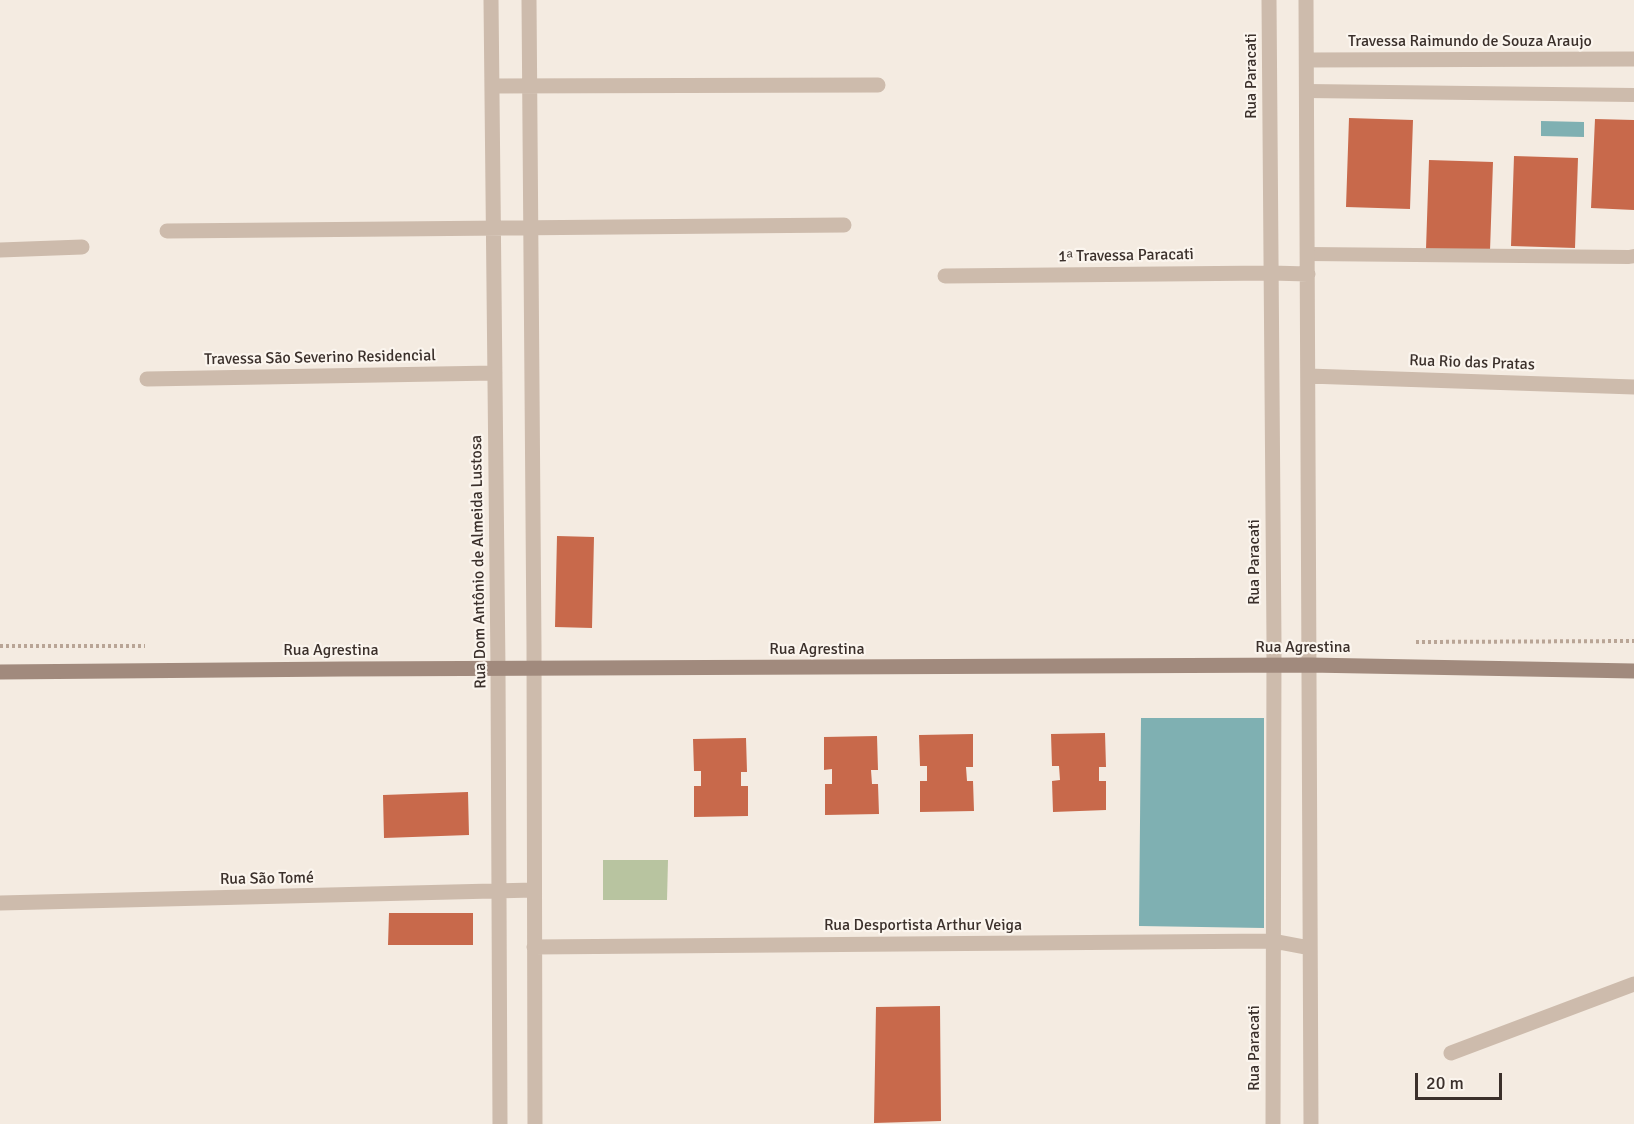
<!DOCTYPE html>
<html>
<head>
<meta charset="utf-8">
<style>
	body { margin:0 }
	#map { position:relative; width:1634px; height:1124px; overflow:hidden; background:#f4ebe1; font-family:Signika,sans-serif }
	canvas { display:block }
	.scale { position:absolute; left:1415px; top:1073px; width:87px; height:27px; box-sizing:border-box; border:3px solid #3b302b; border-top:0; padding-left:8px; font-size:18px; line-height:21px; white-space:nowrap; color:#3b302b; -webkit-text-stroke:4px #fbf5ee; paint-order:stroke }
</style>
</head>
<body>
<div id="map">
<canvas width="1634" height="1124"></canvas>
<div class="scale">20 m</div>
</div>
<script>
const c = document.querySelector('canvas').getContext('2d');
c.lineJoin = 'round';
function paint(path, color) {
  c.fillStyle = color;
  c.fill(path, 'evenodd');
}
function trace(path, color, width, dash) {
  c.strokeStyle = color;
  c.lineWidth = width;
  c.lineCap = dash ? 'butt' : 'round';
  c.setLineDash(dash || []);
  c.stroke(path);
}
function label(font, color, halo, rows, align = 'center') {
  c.font = font + ' Signika,sans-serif';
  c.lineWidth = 4.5;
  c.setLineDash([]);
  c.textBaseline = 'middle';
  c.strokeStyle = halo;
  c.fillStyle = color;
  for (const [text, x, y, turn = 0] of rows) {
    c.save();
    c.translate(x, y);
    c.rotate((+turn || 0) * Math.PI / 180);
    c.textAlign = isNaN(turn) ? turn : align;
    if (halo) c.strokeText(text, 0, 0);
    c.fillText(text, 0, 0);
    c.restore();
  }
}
paint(new Path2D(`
	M 603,860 L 668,860 L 667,900 L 603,900 Z`), '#b8c4a0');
paint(new Path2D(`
	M 1541,121 L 1584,122 L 1584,137 L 1541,136 Z
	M 1141,718 L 1264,718 L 1264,928 L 1139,926 Z`), '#7fb0b2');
paint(new Path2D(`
	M 1349,118 L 1413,120 L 1410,209 L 1346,207 Z
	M 1595,119 L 1634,120 L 1634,210 L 1591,208 Z
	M 1514,156 L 1578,158 L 1575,248 L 1511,246 Z
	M 1429,160 L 1493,162 L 1490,251 L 1426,249 Z
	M 557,536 L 594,537 L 592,628 L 555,627 Z
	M 1105,733 L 1106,767 L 1099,767 L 1099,781 L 1106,781 L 1106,810 L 1053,812 L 1052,781 L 1060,780 L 1059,766 L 1052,766 L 1051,734 Z
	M 973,734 L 973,767 L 966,767 L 967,781 L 973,781 L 974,811 L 920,812 L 920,781 L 927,781 L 927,766 L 920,766 L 919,735 Z
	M 877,736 L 878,770 L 871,770 L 872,784 L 878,784 L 879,814 L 825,815 L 825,784 L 832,784 L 832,769 L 824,770 L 824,737 Z
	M 746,738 L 747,772 L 741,772 L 741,786 L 748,786 L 748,816 L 694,817 L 694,786 L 701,786 L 701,771 L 694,771 L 693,739 Z
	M 468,792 L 469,835 L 384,838 L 383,795 Z
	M 389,913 L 473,913 L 473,945 L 388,945 Z
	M 940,1006 L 941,1121 L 874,1123 L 876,1007 Z`), '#c8694b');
trace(new Path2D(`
	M 1416,642 L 1634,641
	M 0,646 L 145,646`), '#b9a596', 4, [3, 3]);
trace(new Path2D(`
	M 1307,91 L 1634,95
	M 1308,254 L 1629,257 L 1634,256`), '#cdbbac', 14);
trace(new Path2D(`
	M 491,0 L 498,669 L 500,1124
	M 529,0 L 534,645 L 535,1124
	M 1269,0 L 1274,642 L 1273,1124
	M 1306,0 L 1311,1124
	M 1307,60 L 1634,59
	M 492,86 L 878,85
	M 167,231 L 844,225
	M 0,250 L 82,247
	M 945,276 L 1271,273 L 1308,274
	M 1308,376 L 1634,387
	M 147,379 L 495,373
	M 0,903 L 534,890
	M 534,947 L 1273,941 L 1310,948
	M 1451,1053 L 1634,984`), '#cdbbac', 15);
trace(new Path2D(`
	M 0,672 L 343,669 L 1309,665 L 1634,671`), '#a18a7d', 15);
label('16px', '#3b302b', '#fbf5ee', [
	["Travessa Raimundo de Souza Araujo",1470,42],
	["Rua Paracati",1252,76,-90],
	["1ᵃ Travessa Paracati",1126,256,-1],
	["Travessa São Severino Residencial",320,358,-1],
	["Rua Rio das Pratas",1472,363,2],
	["Rua Dom Antônio de Almeida Lustosa",479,562,-91],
	["Rua Paracati",1255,562,-90],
	["Rua Agrestina",1303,648],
	["Rua Agrestina",817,650],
	["Rua Agrestina",331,651],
	["Rua São Tomé",267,879,-1],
	["Rua Desportista Arthur Veiga",923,926],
	["Rua Paracati",1255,1048,-90]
]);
</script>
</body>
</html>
